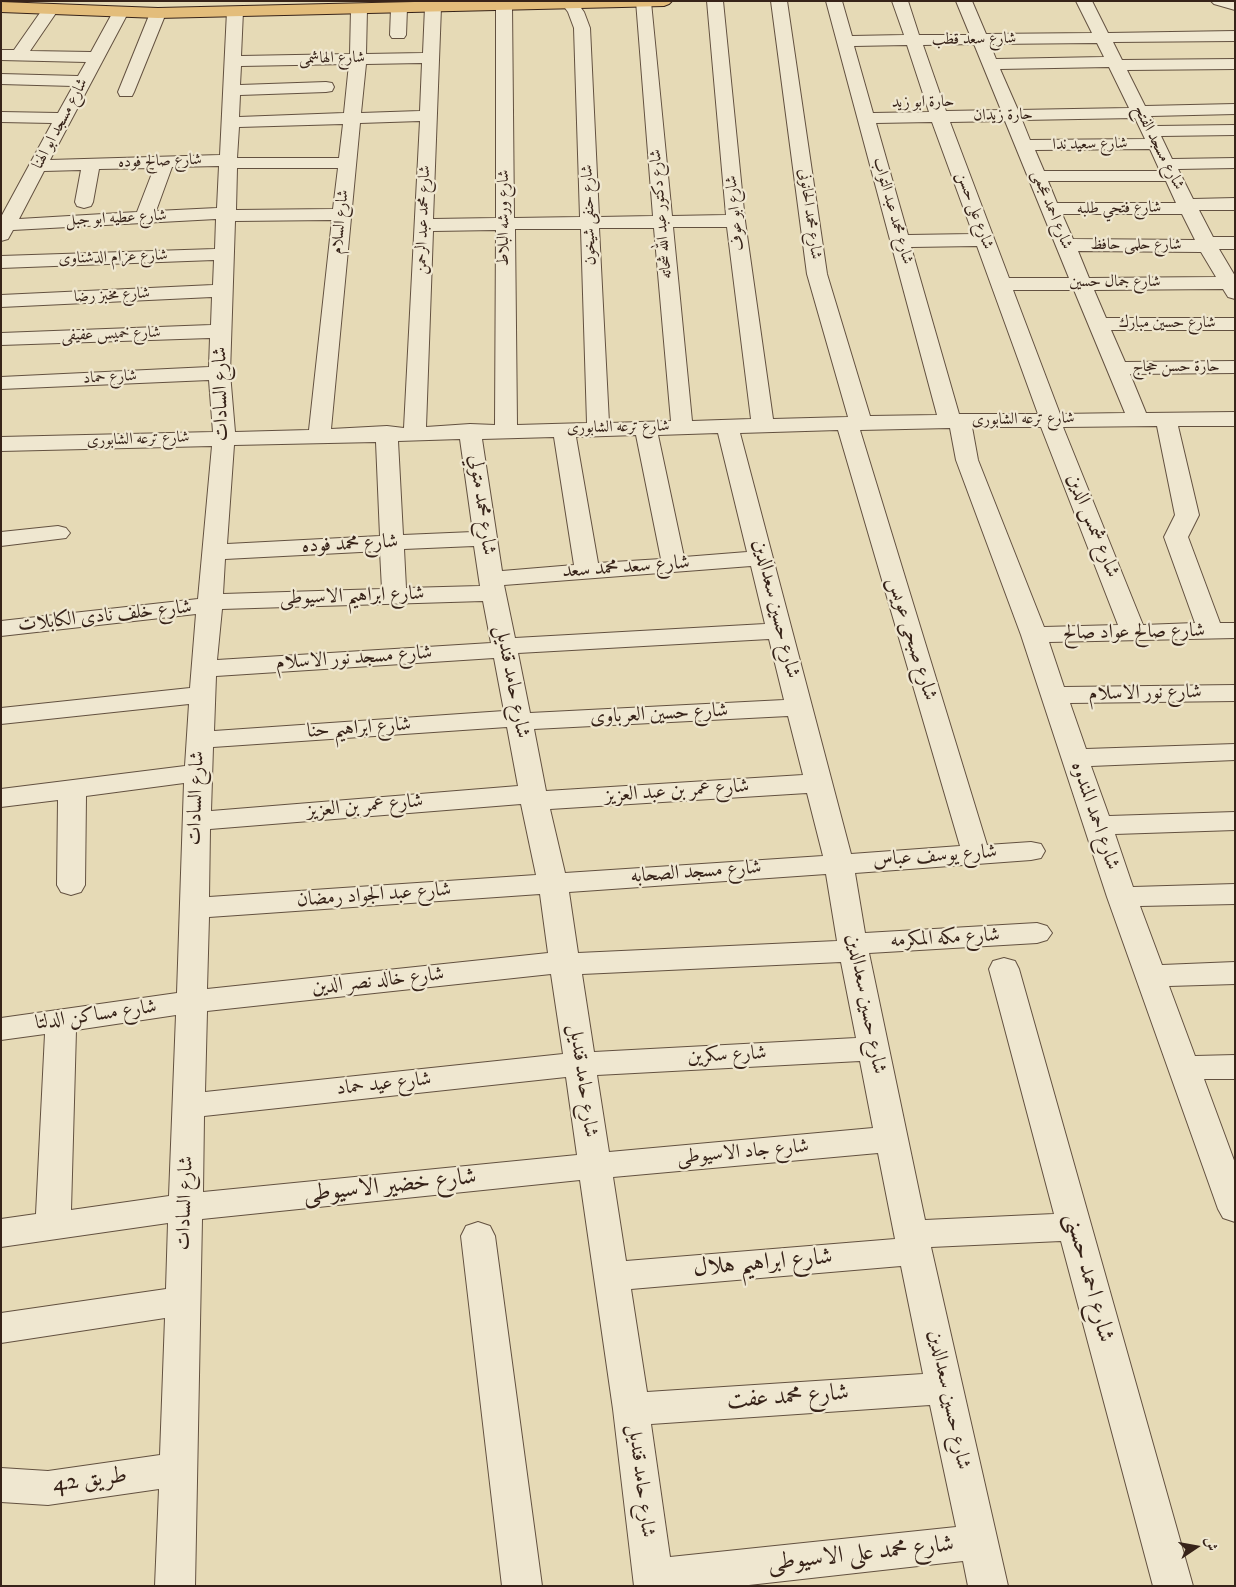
<!DOCTYPE html>
<html>
<head>
<meta charset="utf-8">
<style>
	body { margin:0 }
	#map { position:relative; width:1236px; height:1587px; overflow:hidden; background:#e6dab6; font-family:"IM FELL DW Pica",Amiri,serif }
	canvas { display:block }
	.frame { position:absolute; inset:0; border:2px solid #372319; pointer-events:none }
	.north { position:absolute; left:1171px; top:1522px; width:50px; height:50px; -webkit-text-stroke:4px #efe7d0; paint-order:stroke; rotate:78deg; font-size:14px; font-weight:700; line-height:20px; text-align:center; color:#372319 }
	.north::after { content:''; display:block; margin:auto; width:18px; height:22px; background:#372319; clip-path:polygon(50% 0,100% 100%,50% 72%,0 100%) }
</style>
</head>
<body>
<div id="map">
<canvas width="1236" height="1587"></canvas>
<div class="frame"></div>
<div class="north">ش</div>
</div>
<script>
const c = document.querySelector('canvas').getContext('2d');
c.lineJoin = 'round';
function trace(path, color, width, dash) {
  c.strokeStyle = color;
  c.lineWidth = width;
  c.lineCap = dash ? 'butt' : 'round';
  c.setLineDash(dash || []);
  c.stroke(path);
}
function paint(path, color) {
  c.fillStyle = color;
  c.fill(path, 'evenodd');
}
function label(font, color, halo, rows, align = 'center') {
  c.font = font + ' "IM FELL DW Pica",Amiri,serif';
  c.lineWidth = 4.5;
  c.setLineDash([]);
  c.textBaseline = 'middle';
  c.strokeStyle = halo;
  c.fillStyle = color;
  for (const [text, x, y, turn = 0] of rows) {
    c.save();
    c.translate(x, y);
    c.rotate((+turn || 0) * Math.PI / 180);
    c.textAlign = isNaN(turn) ? turn : align;
    if (halo) c.strokeText(text, 0, 0);
    c.fillText(text, 0, 0);
    c.restore();
  }
}
const minor = new Path2D(`
	M 564,1 L 576,1 L 584,12 L 590,28 L 599,217 L 653,216 L 636,1 L 651,2 L 672,216 L 726,215 L 707,1 L 723,1 L 745,221 L 773,419 L 848,417 L 807,274 L 771,1 L 787,1 L 827,274 L 870,416 L 937,415 L 826,1 L 842,1 L 852,36 L 904,35 L 892,1 L 908,1 L 919,35 L 970,35 L 956,1 L 972,1 L 986,34 L 1092,33 L 1076,1 L 1092,1 L 1108,33 L 1235,31 L 1235,41 L 1113,42 L 1122,60 L 1235,59 L 1235,69 L 1127,70 L 1145,106 L 1235,104 L 1235,114 L 1151,116 L 1156,126 L 1235,125 L 1235,135 L 1161,136 L 1172,159 L 1235,158 L 1235,168 L 1178,169 L 1193,199 L 1235,198 L 1235,210 L 1199,210 L 1213,237 L 1235,237 L 1235,249 L 1219,249 L 1235,276 L 1235,299 L 1228,297 L 1223,289 L 1094,290 L 1106,318 L 1235,318 L 1235,330 L 1111,330 L 1125,362 L 1235,361 L 1235,373 L 1130,374 L 1146,413 L 1235,412 L 1235,426 L 1178,426 L 1199,515 L 1188,537 L 1220,623 L 1235,623 L 1235,638 L 1049,642 L 1064,687 L 1235,685 L 1235,701 L 1070,703 L 1086,749 L 1235,744 L 1235,760 L 1091,766 L 1109,816 L 1235,812 L 1235,830 L 1115,834 L 1133,887 L 1235,884 L 1235,904 L 1140,906 L 1162,965 L 1235,962 L 1235,984 L 1169,986 L 1195,1056 L 1235,1055 L 1235,1079 L 1204,1079 L 1235,1163 L 1235,1222 L 1223,1218 L 1218,1209 L 1107,897 L 1021,635 L 956,460 L 950,428 L 860,430 L 987,845 L 1031,842 L 1041,844 L 1045,851 L 1041,858 L 1031,860 L 855,873 L 865,933 L 1037,923 L 1047,926 L 1052,933 L 1047,940 L 1037,943 L 869,953 L 925,1220 L 1054,1214 L 989,969 L 993,961 L 1004,958 L 1015,961 L 1019,969 L 1193,1586 L 1153,1586 L 1061,1241 L 931,1247 L 1008,1586 L 968,1586 L 963,1561 L 740,1586 L 634,1586 L 613,1409 L 580,1180 L 202,1219 L 195,1586 L 155,1586 L 159,1489 L 48,1505 L 1,1502 L 1,1468 L 48,1471 L 160,1455 L 165,1318 L 1,1343 L 1,1313 L 166,1289 L 168,1223 L 1,1247 L 1,1219 L 36,1214 L 45,1034 L 1,1040 L 1,1018 L 177,993 L 184,783 L 86,796 L 85,885 L 81,892 L 71,895 L 61,892 L 57,885 L 58,800 L 1,807 L 1,789 L 185,766 L 189,704 L 1,724 L 1,708 L 190,688 L 196,614 L 1,636 L 1,621 L 198,599 L 212,446 L 1,451 L 1,437 L 213,432 L 209,380 L 1,389 L 1,377 L 209,367 L 210,338 L 1,345 L 1,333 L 211,325 L 212,297 L 1,307 L 1,295 L 213,285 L 214,260 L 1,268 L 1,256 L 215,249 L 216,219 L 13,230 L 8,239 L 1,241 L 1,217 L 52,123 L 1,122 L 1,112 L 58,113 L 73,86 L 1,84 L 1,74 L 78,76 L 86,62 L 1,60 L 1,50 L 14,50 L 44,7 L 56,7 L 58,10 L 30,51 L 91,52 L 114,10 L 126,10 L 128,13 L 50,160 L 220,155 L 227,11 L 229,8 L 241,8 L 243,11 L 241,56 L 350,54 L 351,9 L 354,6 L 364,6 L 367,9 L 366,54 L 423,53 L 425,7 L 428,4 L 438,4 L 441,7 L 433,219 L 496,218 L 496,5 L 499,2 L 509,2 L 512,5 L 514,218 L 580,217 L 574,28 L 568,12 L 562,4 ZM 1097,43 L 1104,57 L 996,59 L 990,44 ZM 974,44 L 1001,110 L 946,111 L 923,45 ZM 907,45 L 929,112 L 873,113 L 854,46 ZM 422,63 L 420,111 L 361,113 L 366,64 ZM 349,64 L 344,113 L 239,117 L 240,95 L 326,92 L 332,91 L 334,87 L 332,83 L 326,82 L 240,85 L 241,66 ZM 1109,67 L 1129,108 L 1018,110 L 1000,69 ZM 1135,118 L 1145,139 L 1030,140 L 1022,120 ZM 420,121 L 404,428 L 387,426 L 331,429 L 360,123 ZM 1005,121 L 1069,278 L 1009,278 L 950,122 ZM 932,122 L 973,234 L 908,235 L 876,123 ZM 343,124 L 339,158 L 237,158 L 239,127 ZM 1150,149 L 1160,171 L 1044,171 L 1035,150 ZM 219,166 L 217,208 L 156,211 L 172,167 ZM 154,168 L 137,212 L 19,219 L 44,171 L 81,170 L 75,202 L 77,206 L 84,208 L 91,206 L 93,202 L 99,169 ZM 237,168 L 338,168 L 333,209 L 236,210 ZM 1048,181 L 1166,181 L 1176,203 L 1057,203 ZM 1062,214 L 1182,214 L 1195,240 L 1073,239 ZM 332,220 L 309,430 L 235,432 L 230,373 L 235,221 ZM 673,227 L 727,227 L 751,419 L 692,421 ZM 599,228 L 654,228 L 671,421 L 609,423 ZM 515,229 L 581,229 L 587,423 L 517,425 ZM 496,230 L 495,425 L 470,424 L 426,427 L 433,231 ZM 977,246 L 1038,414 L 959,414 L 911,247 ZM 1078,251 L 1201,252 L 1216,277 L 1089,278 ZM 1013,290 L 1074,290 L 1125,413 L 1060,414 ZM 1157,426 L 1175,515 L 1164,537 L 1195,623 L 1143,625 L 1063,427 ZM 972,427 L 1041,427 L 1118,625 L 1044,627 L 978,460 ZM 838,430 L 960,846 L 851,854 L 740,433 ZM 718,433 L 747,552 L 684,557 L 658,435 ZM 636,435 L 661,559 L 598,563 L 576,437 ZM 554,437 L 574,565 L 502,571 L 482,439 ZM 460,439 L 473,532 L 403,535 L 398,441 ZM 376,442 L 380,536 L 227,544 L 234,445 ZM 474,546 L 480,586 L 406,588 L 404,549 ZM 380,551 L 382,589 L 223,594 L 225,559 ZM 751,566 L 765,624 L 515,638 L 504,585 ZM 483,601 L 491,643 L 217,660 L 222,609 ZM 769,639 L 784,700 L 530,713 L 518,653 ZM 494,658 L 504,711 L 214,731 L 216,676 ZM 788,716 L 803,775 L 546,791 L 534,729 ZM 507,727 L 518,786 L 211,811 L 213,747 ZM 807,793 L 823,856 L 565,873 L 550,809 ZM 521,804 L 536,875 L 209,897 L 210,829 ZM 826,874 L 837,941 L 578,953 L 569,892 ZM 540,894 L 548,953 L 207,989 L 209,917 ZM 841,962 L 856,1038 L 594,1052 L 582,974 ZM 551,974 L 563,1054 L 205,1092 L 207,1011 ZM 176,1015 L 169,1196 L 71,1210 L 76,1030 ZM 860,1061 L 873,1128 L 609,1152 L 597,1075 ZM 566,1077 L 577,1155 L 203,1192 L 204,1116 ZM 878,1153 L 895,1239 L 626,1261 L 613,1177 ZM 901,1266 L 923,1374 L 647,1392 L 631,1289 ZM 930,1405 L 956,1527 L 670,1557 L 651,1424 Z
	M 1211,1 L 1235,1 L 1235,10 L 1214,4 Z
	M 399,3 L 404,5 L 407,8 L 406,35 L 404,38 L 392,38 L 390,35 L 391,8 L 394,5 Z
	M 158,8 L 164,10 L 166,13 L 134,92 L 132,96 L 120,96 L 118,92 L 150,13 L 152,10 Z
	M 58,526 L 66,528 L 70,533 L 66,538 L 1,546 L 1,532 Z
	M 478,1222 L 490,1226 L 495,1236 L 542,1586 L 502,1586 L 461,1236 L 466,1226 Z`);
const major = new Path2D(`
	M 457,1 L 672,1 L 669,4 L 664,6 L 158,18 L 1,12 L 1,2 L 158,8 Z`);
trace(minor, '#635140', 2);
trace(major, '#372319', 2);
paint(minor, '#efe7d0');
paint(major, '#e3bd7b');
label('16px', '#372319', '#efe7d0', [
	["شارع سعد قطب",974,40,-1],
	["شارع الهاشمى",332,59,-1],
	["حارة ابو زيد",923,103,-1],
	["حارة زيدان",1003,116,-1],
	["شارع مسجد ابو الهنا",61,124,-62],
	["شارع سعيد ندا",1090,145,-1],
	["شارع مسجد الفتح",1158,148,63],
	["شارع صالح فوده",160,162,-2],
	["شارع فتحي طلبه",1119,209,-1],
	["شارع احمد عجمى",1051,210,68],
	["شارع محمد عبد التواب",892,211,74],
	["شارع على حسن",974,211,70],
	["شارع ابو عوف",736,213,-96],
	["شارع دكتور عبد الله شحاته",662,214,-95],
	["شارع محمد الحانونى",809,214,82],
	["شارع حنفى شيخون",590,215,-92],
	["شارع ورشه البلاط",505,218,-90],
	["شارع عطيه ابو جبل",116,219,-3],
	["شارع محمد عبد الرحمن",424,220,-88],
	["شارع السلام",341,222,-84],
	["شارع حلمى حافظ",1136,246],
	["شارع عزام الدشناوى",113,258,-2],
	["شارع جمال حسين",1115,283],
	["شارع مخبز رضا",112,296,-3],
	["شارع حسين مبارك",1167,324],
	["شارع خميس عفيفى",111,335,-2],
	["حارة حسن حجاج",1176,368],
	["شارع حماد",110,378,-3],
	["شارع ترعه الشابورى",1023,420,-1],
	["شارع ترعه الشابورى",618,428,-1],
	["شارع ترعه الشابورى",138,440,-2]
]);
label('20px', '#372319', '#efe7d0', [
	["شارع السادات",222,394,-91],
	["شارع محمد متولي",481,505,82],
	["شارع شمس الدين",1092,526,68],
	["شارع محمد فوده",350,545,-3],
	["شارع سعد محمد سعد",626,568,-4],
	["شارع ابراهيم الاسيوطى",352,597,-2],
	["شارع حسين سعدالدين",775,609,76],
	["شارع خلف نادى الكابلات",105,617,-6],
	["شارع صالح عواد صالح",1134,633,-1],
	["شارع صبحى عويس",911,639,73],
	["شارع مسجد نور الاسلام",354,659,-4],
	["شارع حامد قنديل",511,682,79],
	["شارع نور الاسلام",1145,694,-1],
	["شارع حسين العرباوى",659,715,-3],
	["شارع ابراهيم حنا",359,729,-4],
	["شارع عمر بن عبد العزيز",677,792,-4],
	["شارع السادات",197,798,-88],
	["شارع عمر بن العزيز",365,807,-5],
	["شارع احمد المندوه",1094,816,71],
	["شارع يوسف عباس",935,857,-4],
	["شارع مسجد الصحابه",696,873,-4],
	["شارع عبد الجواد رمضان",374,896,-4],
	["شارع مكه المكرمه",945,939,-3],
	["شارع خالد نصر الدين",378,982,-6],
	["شارع حسين سعدالدين",865,1004,79],
	["شارع مساكن الدلتا",96,1016,-8],
	["شارع سكرين",727,1056,-3],
	["شارع حامد قنديل",582,1081,82],
	["شارع عيد حماد",384,1085,-6],
	["شارع جاد الاسيوطى",743,1153,-5],
	["شارع السادات",186,1203,-88],
	["شارع حسين سعدالدين",948,1400,78],
	["شارع حامد قنديل",640,1481,83]
]);
label('24px', '#372319', '#efe7d0', [
	["شارع خضير الاسيوطى",390,1187,-6],
	["شارع ابراهيم هلال",763,1264,-5],
	["شارع احمد حسنى",1088,1278,75],
	["شارع محمد عفت",788,1398,-4],
	["طريق 42",90,1481,-7],
	["شارع محمد على الاسيوطى",861,1555,-6]
]);
</script>
</body>
</html>
